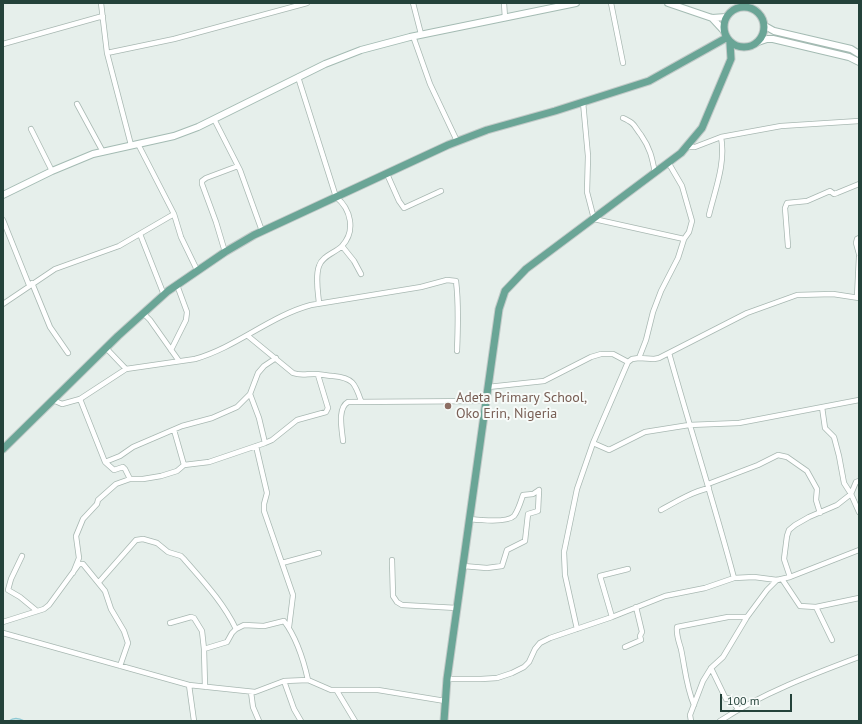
<!DOCTYPE html>
<html>
<head>
<meta charset="utf-8">
<style>
	body { margin:0 }
	#map { position:relative; width:862px; height:724px; overflow:hidden; background:#e6efeb; font-family:"PT Sans",sans-serif }
	canvas { display:block }
	.frame { position:absolute; inset:0; border:4px solid #24423a; pointer-events:none }
	.scale { position:absolute; left:720px; top:694px; width:72px; height:18px; box-sizing:border-box; border:2px solid #24423a; border-top:0; padding-left:5px; font-size:12px; line-height:14px; white-space:nowrap; color:#24423a; -webkit-text-stroke:3px #f7fbf9; paint-order:stroke }
</style>
</head>
<body>
<div id="map">
<canvas width="862" height="724"></canvas>
<div class="frame"></div>
<div class="scale">100 m</div>
</div>
<script>
const c = document.querySelector('canvas').getContext('2d');
c.lineJoin = 'round';
function trace(path, color, width, dash) {
  c.strokeStyle = color;
  c.lineWidth = width;
  c.lineCap = dash ? 'butt' : 'round';
  c.setLineDash(dash || []);
  c.stroke(path);
}
function label(font, color, halo, rows, align = 'center') {
  c.font = font + ' "PT Sans",sans-serif';
  c.lineWidth = 4;
  c.setLineDash([]);
  c.textBaseline = 'middle';
  c.strokeStyle = halo;
  c.fillStyle = color;
  for (const [text, x, y, turn = 0] of rows) {
    c.save();
    c.translate(x, y);
    c.rotate((+turn || 0) * Math.PI / 180);
    c.textAlign = isNaN(turn) ? turn : align;
    if (halo) c.strokeText(text, 0, 0);
    c.fillText(text, 0, 0);
    c.restore();
  }
}
trace(new Path2D(`
	M 9,721 C 14,717 19,718 24,721`), '#8ec9d4', 1.5);
const street = new Path2D(`
	M 101,3 L 107,53 L 131,145
	M 413,3 L 421,34
	M 504,3 L 505,18
	M 611,3 L 623,63
	M 413,36 L 430,84 L 457,141
	M 3,44 L 103,16
	M 107,53 L 174,39 L 307,3
	M 298,77 L 336,197 C 351,209 356,231 342,246 C 335,253 322,256 319,266 C 315,277 318,292 319,303
	M 583,102 L 588,156 L 587,192 L 594,219 L 684,239
	M 77,104 L 103,152
	M 623,118 C 636,124 633,125 641,135 C 650,148 652,157 655,173
	M 214,119 L 240,170 L 262,231
	M 31,129 L 52,171
	M 138,144 L 174,214 L 181,237 L 197,270
	M 686,147 L 695,147 L 721,137 L 781,126 L 859,121
	M 387,174 L 399,201 L 404,208 L 441,191
	M 709,215 C 715,190 726,163 721,137
	M 3,220 L 29,285
	M 140,234 L 164,295
	M 859,238 L 857,239 L 856,243 L 859,254
	M 342,246 L 354,261 L 361,274
	M 788,246 L 785,208 L 787,203 L 807,201 L 830,191 L 834,194 L 837,193 L 859,184
	M 225,252 L 216,222 L 202,184 L 202,181 L 206,178 L 238,166
	M 32,283 L 50,327 L 68,353
	M 857,297 L 859,257
	M 3,304 L 55,269 L 119,246 L 174,214
	M 143,313 L 150,320 L 179,361
	M 248,336 L 293,373 C 301,376 306,374 314,374 C 321,374 327,376 333,376 C 353,378 355,383 361,401
	M 106,348 L 126,369
	M 171,350 L 186,320 L 187,312 L 177,285
	M 669,353 C 690,428 714,503 734,578
	M 639,358 L 654,359 L 659,358 L 747,313 L 797,295 L 833,294 L 859,298
	M 488,387 L 544,381 L 591,357 L 601,354 L 613,354 L 628,362 L 632,359 L 639,358 L 646,340 L 653,312 L 661,291 L 678,258 L 684,239 L 689,232 L 692,221 L 682,186 L 668,162
	M 80,399 L 105,462 L 114,470 L 123,467 L 125,469 L 130,479
	M 53,400 L 62,404 L 80,399 L 126,369 L 195,359 C 237,347 270,316 311,305 L 421,287 L 447,280 L 456,281 C 459,304 458,327 457,351
	M 822,407 L 825,428 L 834,437 L 839,456 L 844,483 L 851,494 L 859,512
	M 174,430 L 184,465
	M 343,441 C 342,430 337,408 348,402 L 486,401
	M 265,443 L 272,440 L 297,420 L 326,412 L 328,408 L 318,375
	M 593,443 L 609,450 L 645,432 L 689,425 L 739,423 L 859,400
	M 256,446 L 267,493 L 264,504 L 264,511 L 293,595 L 289,627
	M 105,462 L 120,456 L 133,447 L 182,426 L 212,418 L 237,407 L 250,394 L 258,373 L 264,366 L 276,358
	M 708,484 L 758,465 L 778,455 L 787,457 L 807,471 L 817,489 L 816,500 L 820,513
	M 661,510 C 677,501 692,492 709,488
	M 470,519 C 479,520 507,523 514,516 C 518,511 521,501 523,495 L 533,494 L 539,490
	M 22,556 L 11,579 L 8,590 L 20,597 L 37,611
	M 392,560 L 393,596 L 397,602 L 402,605 L 457,608
	M 282,563 L 319,553
	M 463,566 L 487,568 L 502,566 L 507,550 L 525,541 L 528,514 L 538,511 L 539,490
	M 73,573 L 79,558 L 76,536 L 83,519 L 97,504 L 98,500 L 116,484 L 130,479 L 143,479 L 161,476 L 177,471 L 184,465 L 209,462 L 265,443 L 259,418 L 250,394
	M 790,577 L 784,559 L 787,536 L 789,530 L 795,525 L 809,517 L 837,505 L 851,494 L 856,482 L 859,481
	M 782,579 L 800,606 L 816,607 L 832,640
	M 99,582 L 136,540 L 143,539 L 157,543 L 168,552 L 181,556 L 184,559 C 203,581 223,602 236,629
	M 816,607 L 859,598
	M 612,617 L 600,576 L 628,569
	M 3,622 L 44,609 L 49,605 L 79,564 L 83,564 L 105,591 L 111,609 L 124,631 L 128,643 L 120,666
	M 170,623 L 191,617 L 194,618 L 202,631 L 204,649
	M 577,629 L 565,575 L 564,552 L 577,489 L 593,443 L 628,362
	M 3,633 L 189,685 L 255,692 L 284,681 L 308,680 L 331,690 L 378,690 L 445,701
	M 625,647 L 641,640 L 640,636 L 642,632 L 636,607
	M 711,668 L 726,699 L 730,698 L 738,709
	M 447,679 L 481,679 L 497,678 L 512,673 L 524,667 L 529,662 L 535,649 L 540,643 L 550,638 L 612,617 L 665,596 L 705,588 L 734,578 L 754,577 L 777,580 L 790,577 L 859,550
	M 284,681 L 294,709 L 301,721
	M 189,685 L 194,721
	M 205,687 L 204,649 L 227,642 L 232,633 L 236,629 L 244,625 L 264,626 L 284,621 C 296,637 304,662 308,680
	M 337,691 L 355,721
	M 251,692 L 253,707 L 259,721
	M 694,705 C 686,686 685,668 681,649 C 679,642 676,635 677,627 L 728,617 L 747,617
	M 691,721 L 690,715 L 703,681 L 711,668 L 723,657 L 747,617 L 767,590 L 777,580
	M 720,721 C 763,693 811,675 859,657`);
const secondary = new Path2D(`
	M 668,3 L 712,18 L 726,17
	M 712,18 L 724,31
	M 765,26 L 774,31 L 851,49 L 859,54
	M 758,42 L 767,39 L 773,39 L 849,57 L 859,62
	M 3,195 L 52,171 L 93,154 L 174,136 L 198,127 L 325,64 L 361,50 L 410,37 L 576,3`);
const primary = new Path2D(`
	M724 27a20 20 0 1 1 40 0a20 20 0 1 1-40 0Z
	M 3,449 L 118,336 L 168,291 L 225,252 L 254,235 L 448,145 L 487,130 L 555,111 L 649,81 L 726,38
	M 444,721 L 447,679 L 499,309 L 505,291 L 526,269 L 681,153 L 702,128 L 731,59 L 730,43`);
trace(street, '#a8b8b2', 6);
trace(secondary, '#a4bbb3', 8);
trace(primary, '#c2cac8', 9);
trace(street, '#fff', 4.5);
trace(secondary, '#fff', 6);
trace(primary, '#6aa596', 7);
for (const [x, y, r, color] of [
	[448,406,4,"#8d6e63"]
]) {
  const dot = new Path2D();
  dot.arc(x, y, r, 0, 2 * Math.PI);
  c.fillStyle = color;
  c.fill(dot);
  trace(dot, '#f7fbf9', 1.5);
}
label('14px', '#785e54', '#f7fbf9', [
	["Adeta Primary School,",456,398],
	["Oko Erin, Nigeria",456,414]
], 'left');
</script>
</body>
</html>
